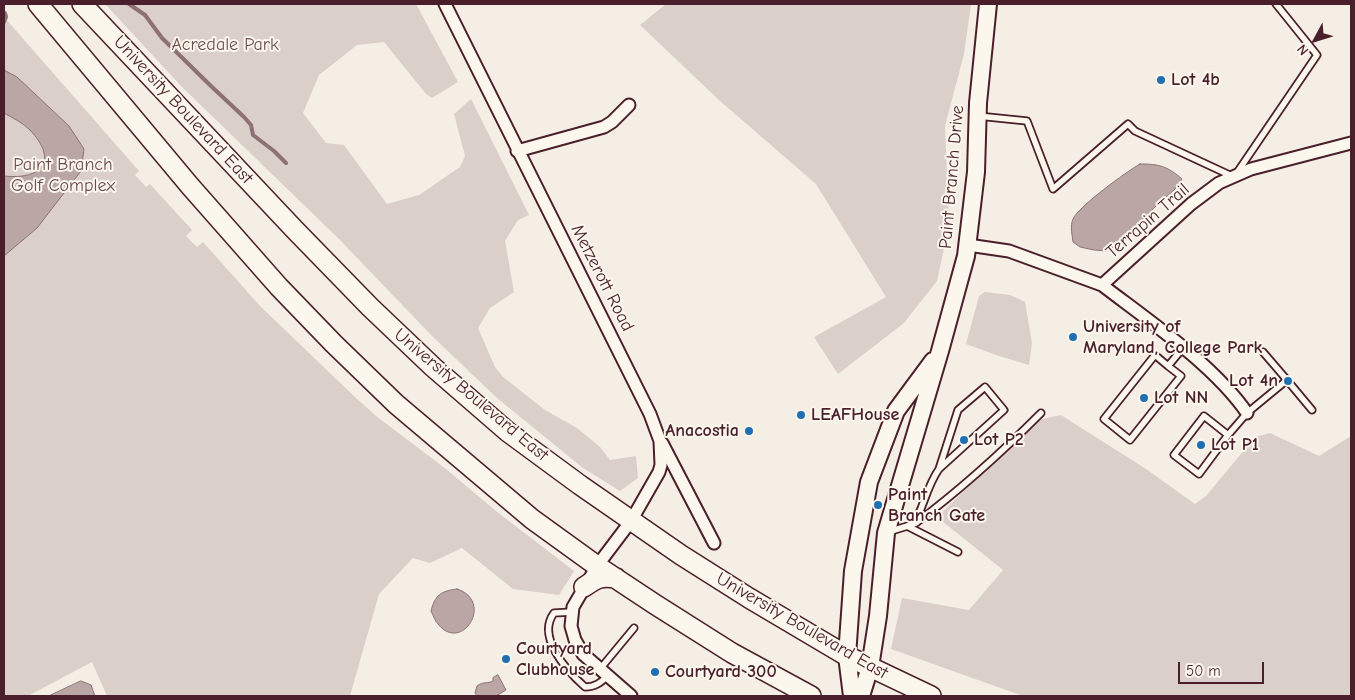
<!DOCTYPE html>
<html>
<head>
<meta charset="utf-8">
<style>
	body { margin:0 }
	#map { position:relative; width:1355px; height:700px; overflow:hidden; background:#f4eee4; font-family:"Comic Neue",sans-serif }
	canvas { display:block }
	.frame { position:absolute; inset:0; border:5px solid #4a1f2b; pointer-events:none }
	.north { position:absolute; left:1290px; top:15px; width:50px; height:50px; -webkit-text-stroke:4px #fbf7ec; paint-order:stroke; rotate:231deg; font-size:14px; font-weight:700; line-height:20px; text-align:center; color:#4a1f2b }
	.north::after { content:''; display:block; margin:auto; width:18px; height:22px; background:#4a1f2b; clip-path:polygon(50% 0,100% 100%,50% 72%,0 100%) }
	.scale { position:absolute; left:1178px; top:662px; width:86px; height:22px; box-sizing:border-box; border:2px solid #4a1f2b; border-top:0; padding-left:6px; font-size:15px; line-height:18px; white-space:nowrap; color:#4a1f2b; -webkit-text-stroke:4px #fbf7ec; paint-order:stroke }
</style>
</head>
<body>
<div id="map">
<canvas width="1355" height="700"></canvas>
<div class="frame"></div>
<div class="north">N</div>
<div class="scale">50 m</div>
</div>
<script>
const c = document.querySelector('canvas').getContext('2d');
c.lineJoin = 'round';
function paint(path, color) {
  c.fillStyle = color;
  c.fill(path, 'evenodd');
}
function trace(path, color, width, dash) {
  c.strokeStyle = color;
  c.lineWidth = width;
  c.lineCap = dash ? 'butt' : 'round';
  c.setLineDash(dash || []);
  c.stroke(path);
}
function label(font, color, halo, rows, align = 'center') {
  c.font = font + ' "Comic Neue",sans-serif';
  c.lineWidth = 4;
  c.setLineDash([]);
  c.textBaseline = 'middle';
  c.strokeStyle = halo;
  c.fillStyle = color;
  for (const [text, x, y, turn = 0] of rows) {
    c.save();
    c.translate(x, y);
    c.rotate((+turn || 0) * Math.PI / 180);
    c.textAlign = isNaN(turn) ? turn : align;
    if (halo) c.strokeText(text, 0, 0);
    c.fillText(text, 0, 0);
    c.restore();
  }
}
paint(new Path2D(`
	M 105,4 L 416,4 L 458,82 L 432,98 L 426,94 L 384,42 L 357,45 L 319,75 L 303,113 L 326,143 L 344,145 L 387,204 L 419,195 L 460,167 L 465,156 L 454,114 L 471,99 L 529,215 L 518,220 L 505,241 L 514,292 L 490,308 L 478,328 L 495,367 L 503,377 L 545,410 L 577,428 L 600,447 L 610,460 L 636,456 L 638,478 L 620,491 L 583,468 L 497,398 L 432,336 L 339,239 L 182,87 Z
	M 666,4 L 971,4 L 964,54 L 945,126 L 949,225 L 937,281 L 904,323 L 838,374 L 814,337 L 886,297 L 816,184 L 720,101 L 640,25 Z
	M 4,17 L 139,171 L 135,175 L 146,187 L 150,184 L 192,230 L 186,236 L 197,247 L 203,242 L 260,306 L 356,398 L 376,416 L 446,469 L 496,511 L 574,571 L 559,595 L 513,589 L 462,548 L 430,563 L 413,558 L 379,594 L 350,696 L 107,696 L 92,662 L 28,696 L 4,696 Z
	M 985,292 L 1010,295 L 1025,302 L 1032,343 L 1029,365 L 996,355 L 966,344 L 979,296 Z
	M 1061,415 L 1146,469 L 1195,504 L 1206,496 L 1255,437 L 1270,433 L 1319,456 L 1351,436 L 1351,696 L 1023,696 L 891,649 L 902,598 L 969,610 L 1003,570 L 937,517 L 1038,420 Z`), '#dbd0c9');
const water = new Path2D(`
	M 4,70 L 17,77 L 69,126 L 84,149 L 81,171 L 37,228 L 4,256 L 4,176 C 42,180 59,161 30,130 C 23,123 13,118 4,113 Z
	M 1140,164 C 1159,164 1167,166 1182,179 L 1175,189 L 1156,206 L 1116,246 L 1107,251 L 1094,250 L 1080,247 L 1073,242 C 1072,234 1070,226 1073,219 C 1079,206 1126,172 1140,164 Z
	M 457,589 C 495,601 462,654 438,624 C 435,621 433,615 431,611 C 435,595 441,591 457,589 Z
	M 498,675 L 506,690 L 496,696 L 477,696 L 475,693 L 477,686 C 483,681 488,684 493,681 L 493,678 Z
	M 81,681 L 91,685 L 95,696 L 49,696 Z`);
paint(water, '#baa7a5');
trace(water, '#8d7174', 1);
trace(new Path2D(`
	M 129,4 L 145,15 L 162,38 L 212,87 L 244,117 L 251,125 L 253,135 L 274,151 L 286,163
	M 4,22 L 6,17 L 5,13`), '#8d7174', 4);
const lane = new Path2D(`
	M 978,116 L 1027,121 L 1053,189 L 1128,124 L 1135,131 L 1234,177 L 1317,55 L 1276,4
	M 1168,366 L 1181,376 L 1130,440 L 1104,419 L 1155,355 L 1168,366 L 1183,348
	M 1287,380 L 1312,410
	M 1204,416 L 1228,435 L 1199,474 L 1174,455 Z
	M 1228,435 L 1247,413 L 1287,380 L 1263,352
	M 916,523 C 960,490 1002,452 1041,413
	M 909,527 L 958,552
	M 888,532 L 914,524 C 924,506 927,486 939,469 L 1004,410 L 985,387 L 958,410 L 939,469
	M 572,612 L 554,613 C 536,637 567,671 585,687 C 595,687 600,683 608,676
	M 600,669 L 634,628`);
const street = new Path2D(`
	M 445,4 L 650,414 L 660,441 L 661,465 L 659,472 L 631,521 L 597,566 L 573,607 L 571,626 L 575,640 L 583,654 L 631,696
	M 517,151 L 604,127 L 612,122 L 629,105
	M 968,245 L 1009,251 L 1102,285 L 1191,204 L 1219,183 L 1251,169 L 1351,143
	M 1102,285 C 1149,321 1214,365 1247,413
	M 662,443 L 714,543`);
const secondary = new Path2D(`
	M 852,696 L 847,656 L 853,571 L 869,482 L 896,411 L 933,361
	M 861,696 L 870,667 L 878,616 L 886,533 L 940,351 L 966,256 L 976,172 L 978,103 L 988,4`);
const primary = new Path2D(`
	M 38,4 L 190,186 L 279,287 L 334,344 L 396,404 L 532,519 L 597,566 L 656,605 L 732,653 L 811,696
	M 82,4 L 295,230 L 370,307 L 433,367 L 508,432 L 580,485 L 681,555 L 749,598 L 847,656 L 931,696
	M 584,587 C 597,578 600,576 616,578`);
trace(lane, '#4a1f2b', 9);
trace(street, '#4a1f2b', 15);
trace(secondary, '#4a1f2b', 20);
trace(primary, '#4a1f2b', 22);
trace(lane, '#fbf7ec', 5.5);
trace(street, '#fbf7ec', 11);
trace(secondary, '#fbf7ec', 16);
trace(primary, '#fbf7ec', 19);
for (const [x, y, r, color] of [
	[1161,80,5,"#1f6fb2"],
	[1073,337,5,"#1f6fb2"],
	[1288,381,5,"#1f6fb2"],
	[1144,398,5,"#1f6fb2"],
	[801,415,5,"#1f6fb2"],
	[749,431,5,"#1f6fb2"],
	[964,440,5,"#1f6fb2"],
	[1201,445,5,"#1f6fb2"],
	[878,505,5,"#1f6fb2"],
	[506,659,5,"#1f6fb2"],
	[655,672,5,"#1f6fb2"]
]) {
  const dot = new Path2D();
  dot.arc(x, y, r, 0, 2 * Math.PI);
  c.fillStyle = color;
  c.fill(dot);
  trace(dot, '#fbf7ec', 2);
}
label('18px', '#6e4b52', '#fbf7ec', [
	["Acredale Park",225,45],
	["Paint Branch",63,165],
	["Golf Complex",63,186]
]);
label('bold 18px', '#4a1f2b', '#fbf7ec', [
	["Lot 4b",1171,80],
	["University of",1083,327],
	["Maryland, College Park",1083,348],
	["Lot 4n",1278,381,"right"],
	["Lot NN",1154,398],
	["LEAFHouse",811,415],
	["Anacostia",739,431,"right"],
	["Lot P2",974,440],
	["Lot P1",1211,445],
	["Paint",888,495],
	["Branch Gate",888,516],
	["Courtyard",516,649],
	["Clubhouse",516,670],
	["Courtyard 300",665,672]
], 'left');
label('18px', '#4a1f2b', '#fbf7ec', [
	["University Boulevard East",183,110,47],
	["Paint Branch Drive",952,177,-85],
	["Terrapin Trail",1148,221,-41],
	["Metzerott Road",602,278,63],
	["University Boulevard East",471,395,40],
	["University Boulevard East",802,626,30]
]);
</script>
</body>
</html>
